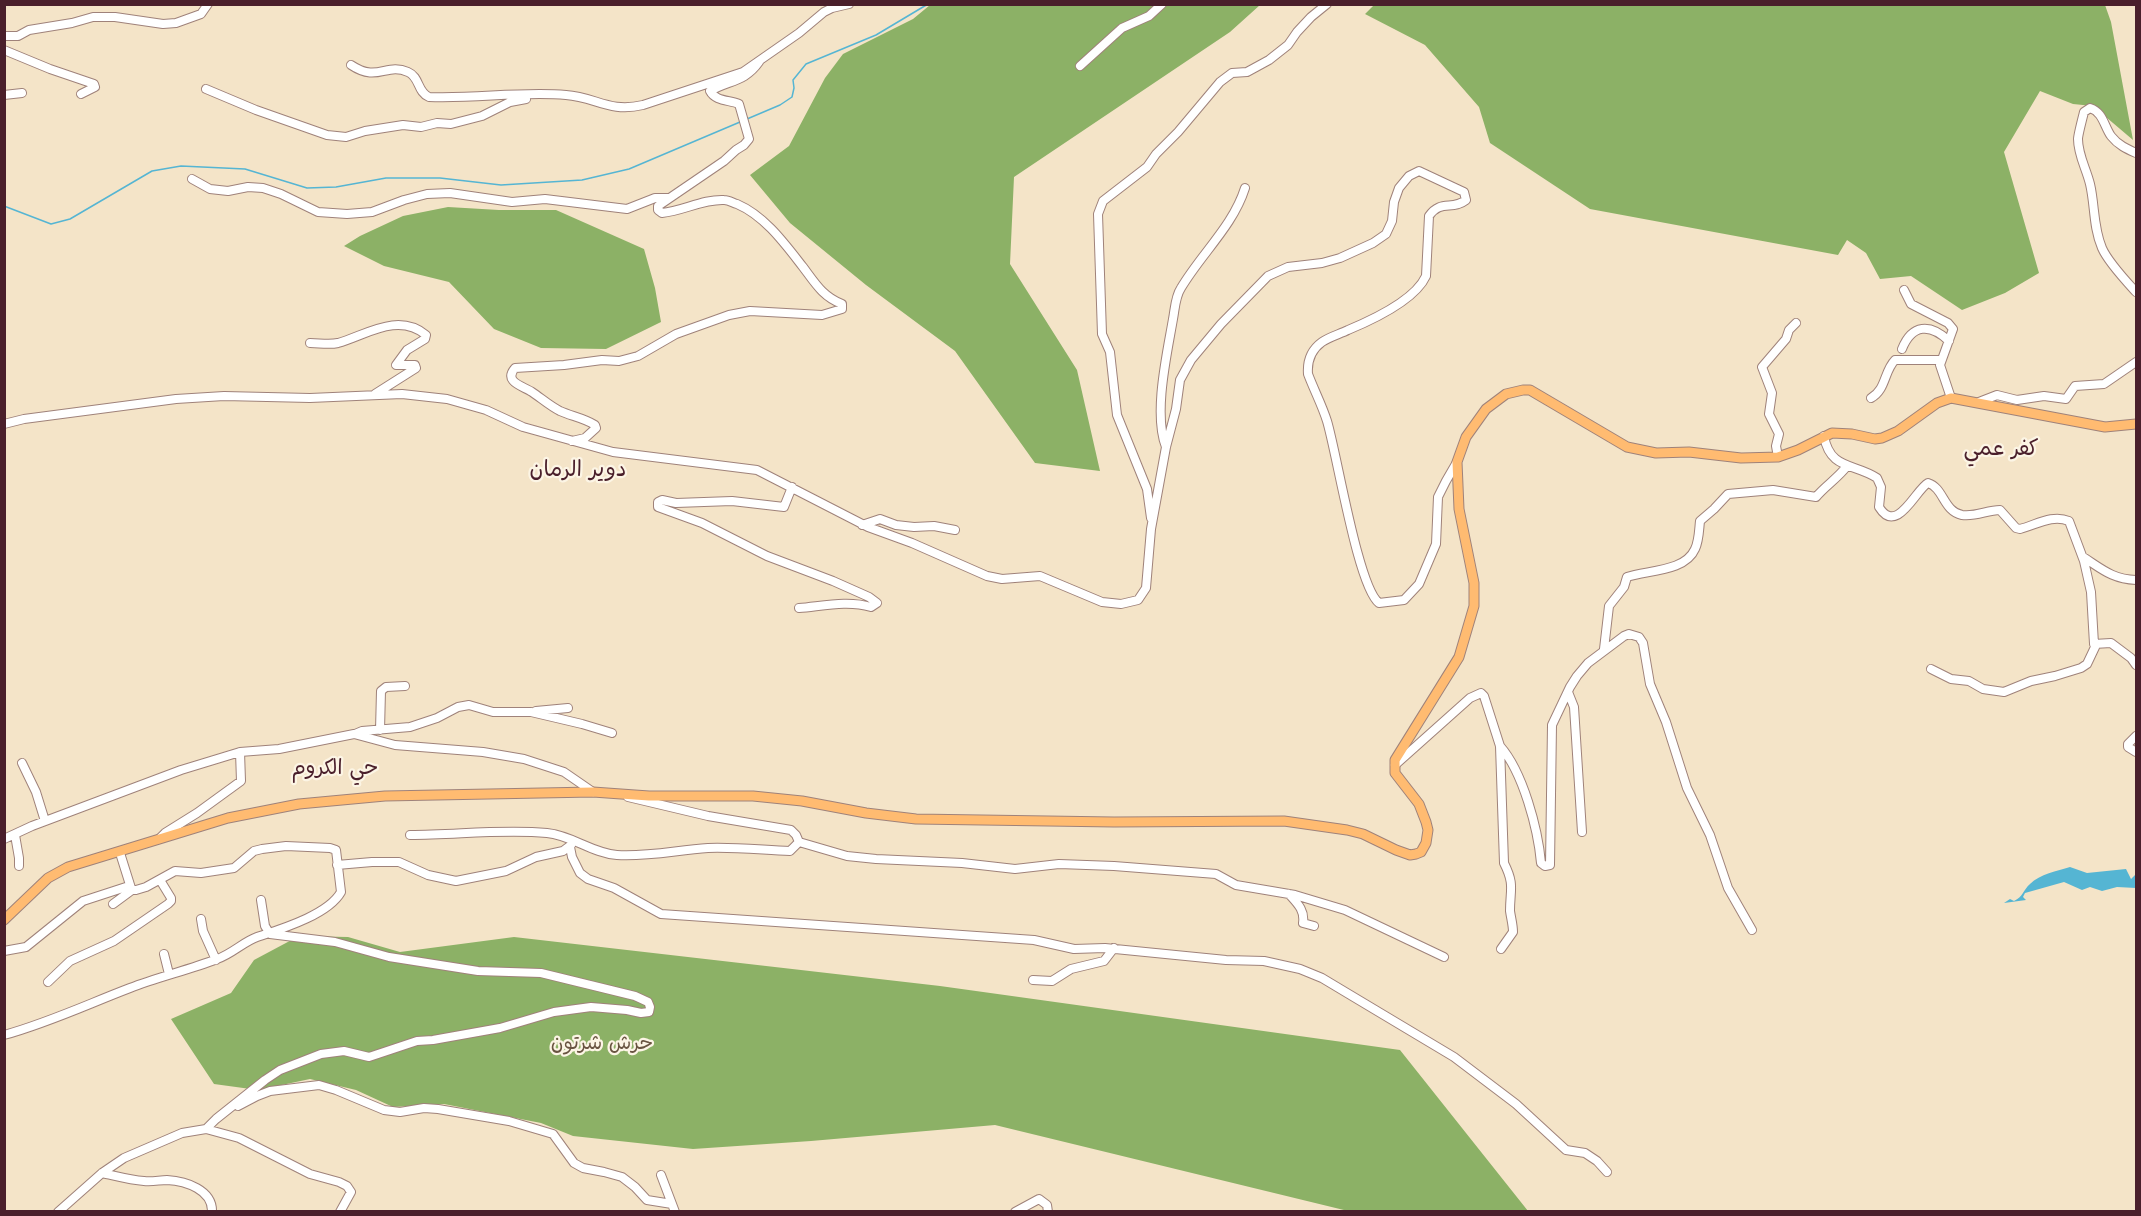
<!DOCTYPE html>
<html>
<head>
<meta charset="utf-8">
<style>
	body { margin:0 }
	#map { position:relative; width:2141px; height:1216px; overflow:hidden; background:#f4e4c8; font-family:"Playpen Sans",sans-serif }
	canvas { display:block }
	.frame { position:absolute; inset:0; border:6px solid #4a1f2b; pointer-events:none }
</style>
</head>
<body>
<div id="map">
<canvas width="2141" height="1216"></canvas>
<div class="frame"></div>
</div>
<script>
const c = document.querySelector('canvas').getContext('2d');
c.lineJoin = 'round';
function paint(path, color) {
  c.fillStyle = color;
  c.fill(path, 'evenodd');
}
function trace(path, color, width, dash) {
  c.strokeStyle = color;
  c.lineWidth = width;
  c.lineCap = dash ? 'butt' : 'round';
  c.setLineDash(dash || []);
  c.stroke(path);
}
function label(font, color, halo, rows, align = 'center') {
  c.font = font + ' "Playpen Sans","Playpen Sans Arabic",sans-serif';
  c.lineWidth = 4.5;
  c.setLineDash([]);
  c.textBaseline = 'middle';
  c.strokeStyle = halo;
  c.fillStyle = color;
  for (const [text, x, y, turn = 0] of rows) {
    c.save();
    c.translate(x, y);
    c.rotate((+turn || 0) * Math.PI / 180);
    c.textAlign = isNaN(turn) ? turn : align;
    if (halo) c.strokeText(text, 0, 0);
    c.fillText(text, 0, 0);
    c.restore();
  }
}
paint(new Path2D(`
	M 1375,4 L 2105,5 L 2111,22 L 2133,140 L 2093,106 L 2073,104 L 2040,91 L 2004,152 L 2039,273 L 2005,293 L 1962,310 L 1911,276 L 1880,279 L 1866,253 L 1847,240 L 1838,255 L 1590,209 L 1490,143 L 1479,107 L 1425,45 L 1365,14 Z
	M 930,5 L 1260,5 L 1230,32 L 1014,177 L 1010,264 L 1077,370 L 1100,471 L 1035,463 L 955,351 L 866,285 L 790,223 L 750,175 L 789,146 L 825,78 L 843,54 L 913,19 Z
	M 448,207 L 499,210 L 556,210 L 644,249 L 655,288 L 661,322 L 606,349 L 541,348 L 494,329 L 449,282 L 384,266 L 344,246 L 360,236 L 403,216 Z
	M 299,936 L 348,937 L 400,952 L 514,937 L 940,986 L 1400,1050 L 1528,1211 L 1348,1211 L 995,1125 L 811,1141 L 693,1149 L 573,1136 L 541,1123 L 444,1104 L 393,1107 L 356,1090 L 310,1079 L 258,1090 L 214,1084 L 171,1019 L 231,993 L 254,960 Z`), '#8cb166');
paint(new Path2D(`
	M 2070,867 L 2087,873 L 2126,869 L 2131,879 L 2136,874 L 2136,888 L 2117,887 L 2102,891 L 2090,887 L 2082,890 L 2064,882 L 2025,893 L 2023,897 L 2026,900 L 2004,903 L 2010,899 L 2014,901 C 2023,897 2023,890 2030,884 C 2040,874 2057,871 2070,867 Z`), '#55b5d3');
trace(new Path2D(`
	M 747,119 L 780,105 L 792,97 L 794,88 L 793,80 L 806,64 L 876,35 L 928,4
	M 4,206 L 51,224 L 70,219 L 152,171 L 181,166 L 245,169 L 307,188 L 336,187 L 386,178 L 440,178 L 501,185 L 582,180 L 629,169 L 740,122`), '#55b5d3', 1.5);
const minor = new Path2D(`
	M 4,36 L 18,36 L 29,30 L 72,23 L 93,17 L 115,17 L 163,24 L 176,23 L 201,14 L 208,4
	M 4,50 L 50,69 L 94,84 L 95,87 L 81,94
	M 351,65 C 378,83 386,62 408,72 C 420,77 417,92 429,97 C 475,99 521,91 566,95 C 596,97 609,113 643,105 L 743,72 L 799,33 L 824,12 L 832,8 L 849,4
	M 1080,66 L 1122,28 L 1149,16 L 1162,4
	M 206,89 L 256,110 L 327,135 L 346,137 L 365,131 L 403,125 L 421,127 L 437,123 L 451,124 L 482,116 L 510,102 L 526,99
	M 4,95 L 22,93
	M 2136,153 C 2127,149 2118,145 2111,136 C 2104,126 2103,112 2090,108 L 2084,112 C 2083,116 2078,135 2078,139 C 2078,155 2086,168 2090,184 C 2095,205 2093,227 2102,248 C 2108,262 2126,281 2136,292
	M 192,179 L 210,189 L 228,191 L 248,187 L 263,188 L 281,194 L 318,212 L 347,214 L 372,212 L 404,200 L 427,194 L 450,193 L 512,202 L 545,199 L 627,209 L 655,198 L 669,198
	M 1904,290 L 1911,304 L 1948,323 L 1953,329 L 1940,365 L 1951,398
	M 310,343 C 319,343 329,345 338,343 C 366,335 398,312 426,335 L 425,339 L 407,350 L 396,365 L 415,365 L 416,368 L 375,394
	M 1902,349 C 1912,324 1930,323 1949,341
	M 1871,398 C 1886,390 1884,371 1895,360 L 1940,360
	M 1979,402 L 1997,395 L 2017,400 L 2044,396 L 2066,399 L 2075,386 L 2104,384 L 2136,362
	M 4,424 L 24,419 L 176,399 L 224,396 L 310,398 L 402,394 L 447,399 L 486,410 L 523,427 L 613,452 L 757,470 L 868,527 L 912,543 L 987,576 L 1002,579 L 1040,576 L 1102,602 L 1121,604 L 1138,600 L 1146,588 L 1151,529 L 1166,447 L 1176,409 L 1180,380 L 1191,360 L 1221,324 L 1268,276 L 1288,267 L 1322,263 L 1340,258 L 1373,243 L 1386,234 L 1392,221 L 1394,202 L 1399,188 L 1409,176 L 1419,171 L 1464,192 L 1466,200 C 1452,211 1441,199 1429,216 L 1426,276 C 1415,300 1372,320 1348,330 C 1340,334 1329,337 1322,342 C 1311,350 1307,361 1308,374 C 1314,390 1322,405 1327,421 C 1337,454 1358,587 1379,603 L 1404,600 L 1419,584 L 1436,544 L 1438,497 L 1446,481 L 1457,462
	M 1824,436 C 1830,470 1854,463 1877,478 L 1881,487 L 1879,507 C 1897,536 1916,489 1928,483 C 1944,488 1943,511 1962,515 C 1976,517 1987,510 2000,510 L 2016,528 L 2020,529 C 2036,525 2052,514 2069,521 L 2084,561 L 2091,592 L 2094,644 L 2111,643 L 2131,658 L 2136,665
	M 572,441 L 585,438 L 596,428 L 595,425 C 584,418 571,416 560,411 C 550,406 541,398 532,392 C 523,386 503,382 515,368 L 564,365 L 602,360 L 619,361 L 638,356 L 676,334 L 729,315 L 750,311 L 822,315 L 842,309 L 842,304 C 823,297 815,283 803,267 C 785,244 765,216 737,204 C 733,203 729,200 724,200 C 703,199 683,211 662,213 L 658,210 L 658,206 L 724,161 L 736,150 L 744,145 L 749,139 L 739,104 C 729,100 715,101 710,91 C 730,80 745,82 759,62
	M 1166,447 C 1153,414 1167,354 1173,319 C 1175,309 1175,297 1181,288 C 1201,254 1233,226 1245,188
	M 1778,457 L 1776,446 L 1779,434 L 1769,414 L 1772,393 L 1762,367 L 1786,339 L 1789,330 L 1796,323
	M 792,487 L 784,507 L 732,501 L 676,503 L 662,500 L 658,502 L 658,507 L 702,523 L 767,556 L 833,581 L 869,597 L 877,603 L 871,607 C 848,600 823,606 799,608
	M 1151,518 L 1147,489 L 1117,415 L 1110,352 L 1102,334 L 1098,214 L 1103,201 L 1147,167 L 1156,154 L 1178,132 L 1220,82 L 1232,73 L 1247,72 L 1269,60 L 1288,45 L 1297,32 L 1311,17 L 1327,4
	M 862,525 L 880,519 L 896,525 L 914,527 L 934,526 L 955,530
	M 2083,557 C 2102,569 2112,579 2136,580
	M 1604,649 L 1609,606 L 1624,587 L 1627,577 C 1647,570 1685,572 1695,549 C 1699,541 1699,530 1700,521 L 1714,509 L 1728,494 L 1773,490 L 1816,497 C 1825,486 1838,478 1847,466
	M 1931,669 L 1951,679 L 1969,681 L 1983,689 L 2004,692 L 2031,681 L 2055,676 L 2081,668 L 2087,664 L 2096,645
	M 1568,692 L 1574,707 L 1582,832
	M 536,711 L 568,708
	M 380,730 L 381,691 L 386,687 L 405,686
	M 355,734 L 362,731 L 410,727 L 437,718 L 458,707 L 469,705 L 493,712 L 531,712 L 582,724 L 612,733
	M 2136,736 L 2128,744 L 2128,747 L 2136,752
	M 1500,746 C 1523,772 1538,829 1541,863 L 1545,866 L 1550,865 L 1552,725 L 1570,687 L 1577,676 L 1588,663 L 1624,636 L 1629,634 L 1639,637 L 1643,643 L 1650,684 L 1666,722 L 1687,788 L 1710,835 L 1728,888 L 1752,930
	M 22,763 L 36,792 L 45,821
	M 1395,765 L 1470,698 L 1481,693 L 1484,696 L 1500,746 L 1504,863 C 1515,885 1510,889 1510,911 C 1511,918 1513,925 1513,932 L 1501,949
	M 628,797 L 708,816 L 791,830 L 796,835 L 799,842
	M 15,835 L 19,858 L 19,866
	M 410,835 C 456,835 501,829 547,833 C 571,835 592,853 617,855 C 648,857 677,850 708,848 C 735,847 763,850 790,851 L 799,842 L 847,856 L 876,859 L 962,863 L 1015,869 L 1059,864 L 1114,866 L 1216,874 L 1236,885 L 1295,895 L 1345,910 L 1444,957
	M 4,839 L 32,826 L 181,770 L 240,752 L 279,749 L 354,734 L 395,745 L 483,752 L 524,759 L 564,772 L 593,792
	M 159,839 L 165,833 L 197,813 L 241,781 L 240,752
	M 570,847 L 572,857 L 580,873 L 588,879 L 614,888 L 661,914 L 1034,940 L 1074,949 L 1105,948 L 1226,960 L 1264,961 L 1300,969 L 1322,978 L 1347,993 L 1454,1057 L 1516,1104 L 1566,1150 L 1585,1153 L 1597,1161 L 1607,1172
	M 120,853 L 131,888
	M 337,865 L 372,862 L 399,862 L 428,875 L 456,881 L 506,871 L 536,857 L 563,851 L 571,845
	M 1289,894 C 1297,903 1305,910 1303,923 L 1314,926
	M 201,919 L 203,931 L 216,960
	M 4,951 L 26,947 L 83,901 L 129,886
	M 164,954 L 169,974
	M 1033,980 L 1052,981 L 1071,969 L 1104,961 L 1114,948
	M 48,982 L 70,961 L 114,941 L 168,904 L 171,901 L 171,898 L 160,880
	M 4,1035 C 48,1023 88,1004 130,988 C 158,977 189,970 217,959 C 232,954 243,942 257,937 C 281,929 328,915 341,892 L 336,850 L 330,848 L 286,846 L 262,849 L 254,851 L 234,868 L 201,873 L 175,871 L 146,887 L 136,890 L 132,890 L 113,904
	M 238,1106 L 257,1096 L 270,1091 L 319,1085 L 336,1090 L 384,1110 L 400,1112 L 424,1108 L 438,1109 L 509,1121 L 553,1134 L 574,1163 L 583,1168 L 604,1172 L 622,1177 L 635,1187 L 647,1200 L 672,1204 L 675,1212
	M 206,1129 L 216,1119 L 265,1080 L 280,1070 L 321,1054 L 344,1051 L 369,1057 L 417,1041 L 433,1040 L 500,1028 L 554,1012 L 591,1007 L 627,1010 L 641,1013 L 649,1012 L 650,1007 L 648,1002 L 635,996 L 541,973 L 478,971 L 389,957 L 335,942 L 270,934 L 265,926 L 261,900
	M 102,1173 C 116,1176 130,1180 144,1181 C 152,1182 160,1180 167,1180 C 186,1181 213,1190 212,1212
	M 661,1175 L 672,1204
	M 58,1212 L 102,1173 L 124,1158 L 182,1133 L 206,1129 L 239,1138 L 310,1174 L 339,1182 L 347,1186 L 351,1192 L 340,1212
	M 1015,1212 L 1039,1199 L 1047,1205 L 1048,1212`);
const major = new Path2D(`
	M 4,920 L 48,878 L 68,867 L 228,818 L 299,804 L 385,796 L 593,792 L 649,796 L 753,796 L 802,801 L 866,813 L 916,819 L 1114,822 L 1284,821 L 1347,830 L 1363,834 L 1396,850 L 1410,855 L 1416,854 L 1421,852 L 1426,843 L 1428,830 L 1426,822 L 1419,804 L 1395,773 L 1395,760 L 1459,657 L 1474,606 L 1474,583 L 1459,509 L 1457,462 L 1466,437 L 1486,409 L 1506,394 L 1523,390 L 1530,390 L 1627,447 L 1656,453 L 1689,452 L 1741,458 L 1778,457 L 1798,450 L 1832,433 L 1852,434 L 1875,439 L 1882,438 L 1898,431 L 1937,403 L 1951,398 L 2105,427 L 2136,424`);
trace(minor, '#9f827a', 10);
trace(major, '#9f827a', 11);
trace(minor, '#fff', 8);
trace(major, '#ffbb71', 9);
label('20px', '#695441', '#fcf5e5', [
	["حرش شرتون",602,1043]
]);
label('21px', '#4a1f2b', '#fcf5e5', [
	["حي الكروم",335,768]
]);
label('22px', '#4a1f2b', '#fcf5e5', [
	["كفر عمي",2001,449],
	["دوير الرمان",578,470]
]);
</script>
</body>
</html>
